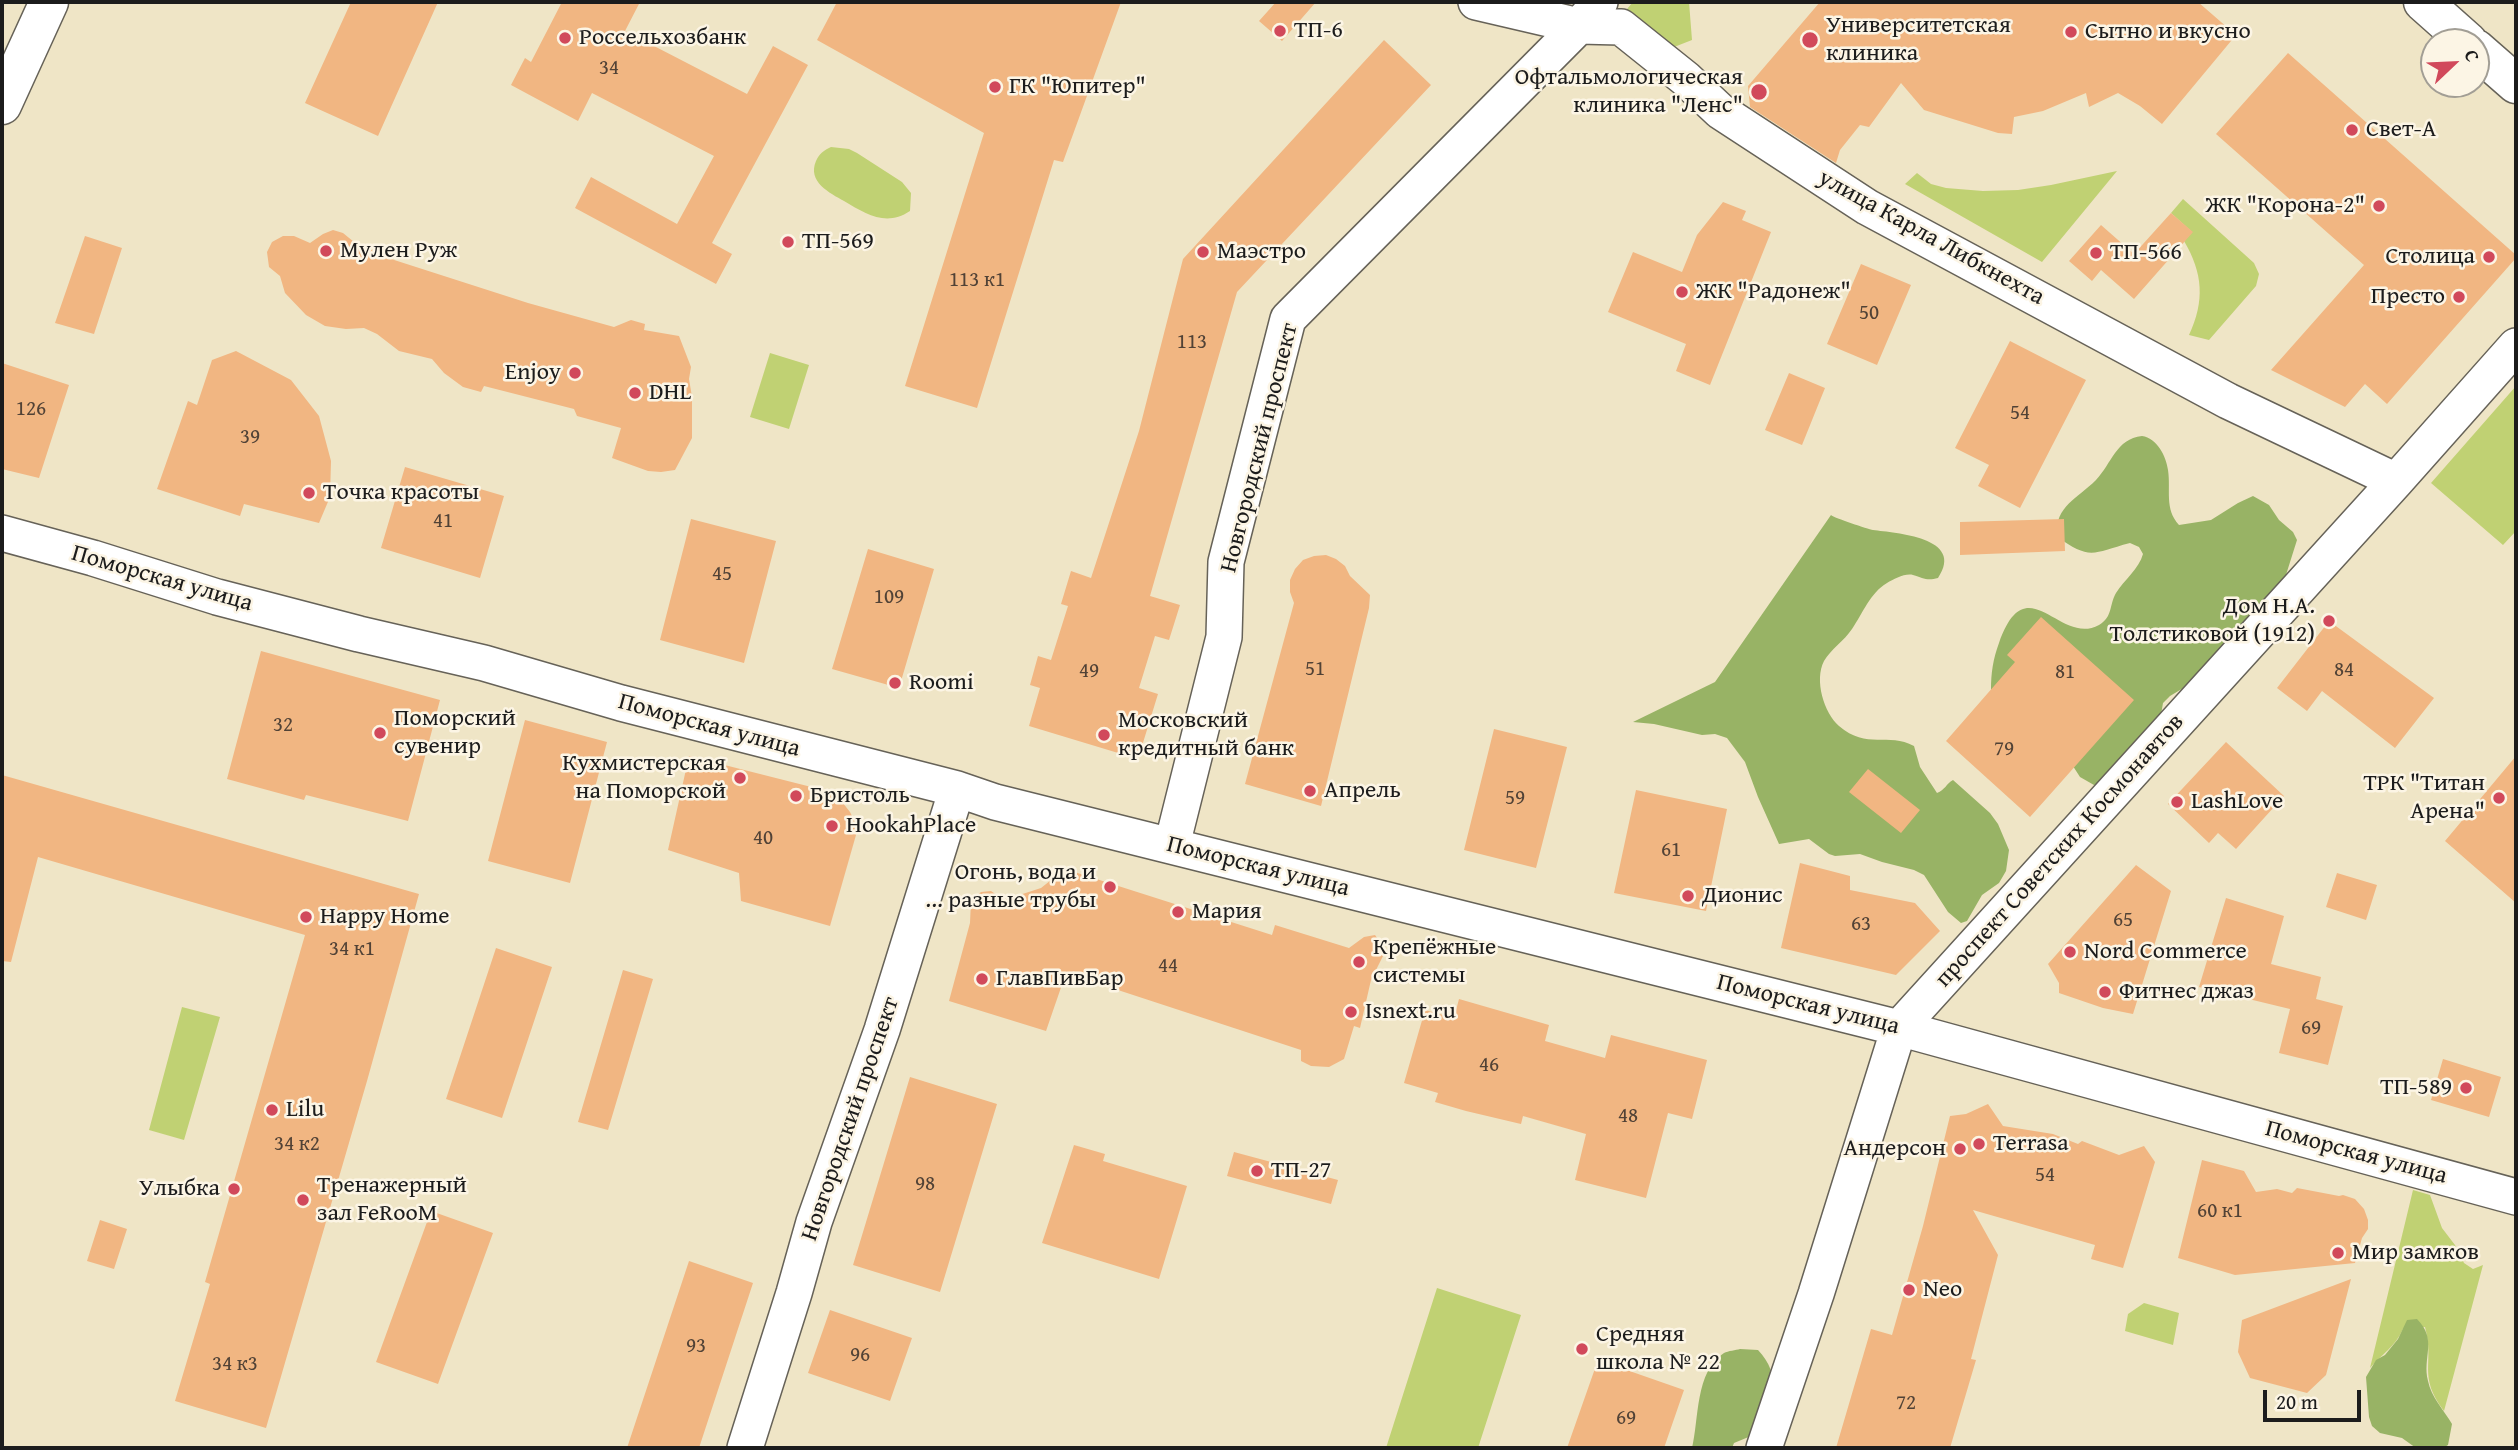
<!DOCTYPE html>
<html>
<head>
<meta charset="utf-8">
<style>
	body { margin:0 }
	#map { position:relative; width:2518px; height:1450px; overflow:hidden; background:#efe5c6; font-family:"Gentium Book Plus",serif }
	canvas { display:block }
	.frame { position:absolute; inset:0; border:4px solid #1c1c1c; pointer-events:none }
	.north { position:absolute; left:2420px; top:28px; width:70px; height:70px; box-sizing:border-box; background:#fcf5e5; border:2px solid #a29e95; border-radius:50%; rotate:67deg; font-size:19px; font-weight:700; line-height:28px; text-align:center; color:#1c1c1c }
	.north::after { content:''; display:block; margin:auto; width:24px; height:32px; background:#d1495b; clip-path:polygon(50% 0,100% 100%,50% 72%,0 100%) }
	.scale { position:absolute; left:2263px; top:1390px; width:98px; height:32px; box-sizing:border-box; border:4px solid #1c1c1c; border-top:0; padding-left:9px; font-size:21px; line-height:24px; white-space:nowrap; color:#1c1c1c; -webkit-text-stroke:5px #fcf5e5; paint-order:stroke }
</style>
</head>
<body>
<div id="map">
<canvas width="2518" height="1450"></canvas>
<div class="frame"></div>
<div class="north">С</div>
<div class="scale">20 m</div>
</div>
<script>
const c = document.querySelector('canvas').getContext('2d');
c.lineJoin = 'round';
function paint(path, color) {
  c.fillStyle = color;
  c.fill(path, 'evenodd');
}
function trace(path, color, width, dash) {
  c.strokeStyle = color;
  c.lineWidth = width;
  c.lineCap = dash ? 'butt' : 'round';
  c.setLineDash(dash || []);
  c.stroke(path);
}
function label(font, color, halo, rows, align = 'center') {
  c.font = font + ' "Gentium Book Plus",serif';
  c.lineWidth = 5;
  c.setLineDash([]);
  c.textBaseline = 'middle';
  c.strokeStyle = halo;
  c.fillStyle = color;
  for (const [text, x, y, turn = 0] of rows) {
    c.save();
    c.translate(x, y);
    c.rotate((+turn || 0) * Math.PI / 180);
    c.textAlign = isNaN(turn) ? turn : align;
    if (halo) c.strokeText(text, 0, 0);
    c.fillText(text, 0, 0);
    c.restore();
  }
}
paint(new Path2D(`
	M 1633,2 L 1689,2 L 1692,40 L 1669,49 L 1630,21 L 1627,9 Z
	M 831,147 L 849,149 L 857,153 L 902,182 L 911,193 L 910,211 C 886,227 866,214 844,201 C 830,193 807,182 816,161 C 819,154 824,150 831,147 Z
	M 2117,171 L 2042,262 L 1905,184 L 1917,173 L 1931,184 L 1946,188 L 1983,191 L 2018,190 L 2051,185 Z
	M 2183,199 L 2254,263 L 2259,274 L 2256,286 L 2209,340 L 2189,335 C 2205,301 2203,273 2184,241 L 2192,232 L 2171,213 Z
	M 770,353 L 809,365 L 789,429 L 750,417 Z
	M 2516,386 L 2516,531 L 2503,545 L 2431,483 Z
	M 182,1007 L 220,1017 L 184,1140 L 149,1130 Z
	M 2413,1190 L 2430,1195 L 2442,1228 L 2455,1245 L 2464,1263 L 2473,1269 L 2483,1265 L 2444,1411 C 2417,1375 2435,1364 2425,1327 L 2403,1329 C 2395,1347 2382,1354 2370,1368 Z
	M 1437,1288 L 1521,1315 L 1478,1448 L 1386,1448 Z
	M 2144,1303 L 2179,1313 L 2173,1345 L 2125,1331 L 2128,1314 Z`), '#c0d173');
paint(new Path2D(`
	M 2142,436 C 2157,438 2166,456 2168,470 C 2171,490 2164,509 2179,525 L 2211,520 L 2238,503 L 2253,496 L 2269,505 L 2279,520 L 2293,532 L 2297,540 L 2285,578 L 2195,681 L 2170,696 L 2163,703 L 2158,732 L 2103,783 L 2094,785 L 2080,777 L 2071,763 L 1991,690 C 1991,673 1993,659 1999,643 C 2027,564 2059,647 2099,625 C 2113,617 2109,605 2116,593 C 2124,580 2139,569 2143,554 L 2139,547 L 2130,543 C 2092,553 2091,561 2056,536 C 2056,505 2077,499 2096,480 C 2112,463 2116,439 2142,436 Z
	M 1831,515 C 1834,518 1868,529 1873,530 C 1895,533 1966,537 1938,578 C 1927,581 1923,578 1913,575 C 1905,573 1894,579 1887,583 C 1870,593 1863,613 1852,629 C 1844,641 1831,649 1824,661 C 1814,680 1824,713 1839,726 C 1867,750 1888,732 1914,746 L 1920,767 L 1937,793 C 1945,790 1946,784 1953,780 L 1990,813 L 1998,824 L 2009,850 L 2006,871 L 1999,883 L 1982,895 L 1967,921 L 1961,923 L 1948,912 L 1924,875 L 1914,870 L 1882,862 L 1860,854 L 1835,856 L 1829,854 L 1809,839 L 1779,844 L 1758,797 L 1745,762 L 1727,738 L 1715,734 L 1702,735 L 1654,724 L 1633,722 L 1715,682 Z
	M 2417,1319 C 2438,1340 2422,1357 2428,1381 C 2431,1397 2444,1410 2452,1424 L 2448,1445 L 2443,1448 L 2416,1448 L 2402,1438 L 2380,1433 L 2372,1426 L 2369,1417 L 2366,1377 L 2376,1360 L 2385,1355 L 2398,1339 L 2407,1320 Z
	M 1740,1349 L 1758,1350 C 1782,1376 1772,1396 1768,1429 L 1734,1443 L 1732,1448 L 1692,1448 C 1699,1420 1695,1371 1724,1353 C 1728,1351 1736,1350 1740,1349 Z`), '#98b365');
paint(new Path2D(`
	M 351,2 L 438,2 L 378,136 L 305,103 Z
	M 562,2 L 640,2 L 625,31 L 747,94 L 773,46 L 808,65 L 712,243 L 732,254 L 716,284 L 575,208 L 591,177 L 677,224 L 714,156 L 592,93 L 578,121 L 511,85 L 525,58 L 531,62 Z
	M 837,2 L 1121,2 L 1063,162 L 1054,160 L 977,408 L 905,386 L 984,133 L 817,40 Z
	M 1276,2 L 1316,2 L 1282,41 L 1259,21 Z
	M 1820,2 L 2198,2 L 2236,35 L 2162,124 L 2140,106 L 2118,93 L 2089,107 L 2086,93 L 2043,111 L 2014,117 L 2012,134 L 1998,133 L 1924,110 L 1901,83 L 1869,127 L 1860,125 L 1840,150 L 1836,163 L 1750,107 L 1748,86 Z
	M 1384,40 L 1431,85 L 1237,292 L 1150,596 L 1180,605 L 1169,640 L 1155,636 L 1139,688 L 1158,694 L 1138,759 L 1029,726 L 1040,688 L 1030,685 L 1038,656 L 1051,660 L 1068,606 L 1061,604 L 1071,571 L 1091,578 L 1139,431 L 1183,259 Z
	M 2288,53 L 2516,255 L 2516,258 L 2387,404 L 2365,384 L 2345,407 L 2271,370 L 2364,265 L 2216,134 Z
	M 1723,202 L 1746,211 L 1742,220 L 1771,232 L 1710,385 L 1676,371 L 1686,344 L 1608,312 L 1633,252 L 1682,272 L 1697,235 Z
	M 2171,213 L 2193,232 L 2134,299 L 2101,270 L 2092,281 L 2069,261 L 2101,225 L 2134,254 Z
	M 333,230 L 343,233 L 354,242 L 388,258 L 528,303 L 614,327 L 631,320 L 645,324 L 644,330 L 679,336 L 691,367 L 689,379 L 692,397 L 692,438 L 675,470 L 661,472 L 648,471 L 612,458 L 621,428 L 577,416 L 574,409 L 484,386 L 481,392 L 463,387 L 444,373 L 432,359 L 399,351 L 377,334 L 364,328 L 346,329 L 325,326 L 306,315 L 285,293 L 280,276 L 269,267 L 267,252 L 272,242 L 283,236 L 294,236 L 310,243 L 323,234 Z
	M 85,236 L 122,248 L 94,334 L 55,323 Z
	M 1861,264 L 1911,285 L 1877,365 L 1827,344 Z
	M 2010,341 L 2086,380 L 2020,508 L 1978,486 L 1989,465 L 1955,448 Z
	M 236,351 L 291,380 L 319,416 L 331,461 L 330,497 L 319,523 L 244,504 L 240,516 L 157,489 L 188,401 L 197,405 L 212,360 Z
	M 2,363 L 69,385 L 39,478 L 2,469 Z
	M 1789,373 L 1825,388 L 1802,445 L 1765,430 Z
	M 405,467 L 504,496 L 480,578 L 381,548 Z
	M 691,519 L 776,541 L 744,663 L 660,640 Z
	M 2064,519 L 2065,551 L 1960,555 L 1960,522 Z
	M 868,549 L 934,569 L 899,688 L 832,669 Z
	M 1326,555 L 1336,559 L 1345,566 L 1350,576 L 1370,595 L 1369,608 L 1321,806 L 1245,784 L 1294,603 L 1290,592 L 1290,580 L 1295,569 L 1303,560 L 1314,556 Z
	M 2041,617 L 2134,700 L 2030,817 L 1946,741 L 2015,662 L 2007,655 Z
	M 2329,621 L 2434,698 L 2395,748 L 2322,691 L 2307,711 L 2277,688 Z
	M 261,651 L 440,700 L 408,821 L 306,795 L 304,800 L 227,779 Z
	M 525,720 L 607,742 L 570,883 L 488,861 Z
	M 1494,729 L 1567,747 L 1536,868 L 1464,850 Z
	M 2226,742 L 2284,796 L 2236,849 L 2218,833 L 2209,843 L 2168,804 Z
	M 689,756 L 835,793 L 850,812 L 858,828 L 830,926 L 741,901 L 739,873 L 668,850 Z
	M 2516,756 L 2516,903 L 2445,841 Z
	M 1868,769 L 1920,810 L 1901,833 L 1849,792 Z
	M 2,775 L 419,894 L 367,1081 L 266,1428 L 175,1401 L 210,1284 L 205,1282 L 305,935 L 38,857 L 11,962 L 2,961 Z
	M 1636,790 L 1727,809 L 1706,911 L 1614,893 Z
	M 1800,863 L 1850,876 L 1850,890 L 1915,903 L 1940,931 L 1896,975 L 1781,948 Z
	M 2136,865 L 2171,891 L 2133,1014 L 2103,1008 L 2059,993 L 2059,983 L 2048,964 Z
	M 1065,869 L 1272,935 L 1275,925 L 1349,948 L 1364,937 L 1375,935 L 1386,950 L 1371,980 L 1360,1028 L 1354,1026 L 1344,1059 L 1329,1067 L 1311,1066 L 1301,1061 L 1301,1050 L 1066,973 L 1046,1031 L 949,1001 L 970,923 L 971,900 L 981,892 L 991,891 L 1004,900 L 1041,888 Z
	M 2337,873 L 2377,885 L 2366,920 L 2326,907 Z
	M 2226,898 L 2284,916 L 2271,964 L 2321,977 L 2316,999 L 2343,1006 L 2328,1065 L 2279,1053 L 2290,1009 L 2199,987 Z
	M 496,948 L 552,967 L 502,1118 L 446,1099 Z
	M 623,970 L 653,979 L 608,1130 L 578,1122 Z
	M 1459,999 L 1549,1025 L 1545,1041 L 1605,1058 L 1611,1035 L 1707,1060 L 1692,1119 L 1668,1113 L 1646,1198 L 1575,1180 L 1586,1134 L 1523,1116 L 1521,1124 L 1466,1111 L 1435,1102 L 1438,1093 L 1404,1083 L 1425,1010 L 1454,1018 Z
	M 2443,1059 L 2501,1077 L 2489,1117 L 2431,1100 Z
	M 910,1077 L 997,1104 L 940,1292 L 853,1265 Z
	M 1988,1104 L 2003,1126 L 2053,1134 L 2078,1144 L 2082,1141 L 2119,1155 L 2144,1146 L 2155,1162 L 2123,1268 L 2091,1259 L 2095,1245 L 1973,1210 L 1998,1255 L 1971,1359 L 1976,1360 L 1950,1448 L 1836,1448 L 1871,1329 L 1892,1335 L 1923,1226 L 1950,1116 L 1966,1114 Z
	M 1074,1145 L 1105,1154 L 1103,1161 L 1187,1186 L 1159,1279 L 1042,1243 Z
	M 1234,1152 L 1338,1180 L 1331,1204 L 1227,1176 Z
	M 2202,1160 L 2244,1171 L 2256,1192 L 2277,1189 L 2292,1193 L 2297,1188 L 2339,1196 L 2343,1195 L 2355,1199 L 2364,1209 L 2368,1220 L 2368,1229 L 2362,1238 L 2355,1263 L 2235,1275 L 2178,1258 Z
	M 431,1211 L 493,1233 L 438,1384 L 376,1362 Z
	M 100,1220 L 127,1229 L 114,1269 L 87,1261 Z
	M 689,1261 L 753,1283 L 699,1448 L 627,1448 Z
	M 2351,1279 L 2326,1375 L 2307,1393 L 2250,1378 L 2238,1352 L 2242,1320 Z
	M 830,1310 L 912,1338 L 890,1401 L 808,1373 Z
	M 1598,1360 L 1684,1390 L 1664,1448 L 1567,1448 Z`), '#f1b682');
const minor = new Path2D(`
	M 1476,2 L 1579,26 L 1621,27 L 1686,79 L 1720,111 L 1867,207 L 2228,401 L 2396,481
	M 2,533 L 93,558 L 217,597 L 359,634 L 484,663 L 621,703 L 957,789 L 995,802 L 1899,1028 L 2516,1197
	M 1172,845 L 1224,637 L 1226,562 L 1288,319 L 1579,26 L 1600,2
	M 745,1448 L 794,1293 L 814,1222 L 882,1030 L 957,789
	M 1764,1448 L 1816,1294 L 1899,1028 L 2396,481 L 2516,346`);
const major = new Path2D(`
	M 2423,2 L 2468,42
	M 2476,49 L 2516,84
	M 2,105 L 49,2`);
trace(minor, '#666258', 38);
trace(major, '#666258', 41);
trace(minor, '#fff', 35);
trace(major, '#fff', 38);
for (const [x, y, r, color] of [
	[1280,31,7,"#d1495b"],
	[2071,32,7,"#d1495b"],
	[565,38,7,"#d1495b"],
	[1810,40,9,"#d1495b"],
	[995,87,7,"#d1495b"],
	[1759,92,9,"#d1495b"],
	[2352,130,7,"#d1495b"],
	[2379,206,7,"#d1495b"],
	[788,242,7,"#d1495b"],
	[326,251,7,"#d1495b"],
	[1203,252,7,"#d1495b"],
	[2096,253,7,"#d1495b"],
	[2489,257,7,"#d1495b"],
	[1682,292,7,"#d1495b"],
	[2459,297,7,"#d1495b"],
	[575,373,7,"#d1495b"],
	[635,393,7,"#d1495b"],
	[309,493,7,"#d1495b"],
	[2329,621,7,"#d1495b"],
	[895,683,7,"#d1495b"],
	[380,733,7,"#d1495b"],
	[1104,735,7,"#d1495b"],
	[740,778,7,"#d1495b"],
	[1310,791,7,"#d1495b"],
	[796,796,7,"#d1495b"],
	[2499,798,7,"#d1495b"],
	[2177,802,7,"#d1495b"],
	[832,826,7,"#d1495b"],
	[1110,887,7,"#d1495b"],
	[1688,896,7,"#d1495b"],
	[1178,912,7,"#d1495b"],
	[306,917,7,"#d1495b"],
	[2070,952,7,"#d1495b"],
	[1359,962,7,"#d1495b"],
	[982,979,7,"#d1495b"],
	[2105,992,7,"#d1495b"],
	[1351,1012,7,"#d1495b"],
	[2466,1088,7,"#d1495b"],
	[272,1110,7,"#d1495b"],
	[1979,1144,7,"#d1495b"],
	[1960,1149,7,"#d1495b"],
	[1257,1171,7,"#d1495b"],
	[234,1189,7,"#d1495b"],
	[303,1200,7,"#d1495b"],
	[2338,1253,7,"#d1495b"],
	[1909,1290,7,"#d1495b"],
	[1582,1349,7,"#d1495b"]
]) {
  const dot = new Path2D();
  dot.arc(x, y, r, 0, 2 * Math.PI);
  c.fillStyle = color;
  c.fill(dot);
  trace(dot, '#fcf5e5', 2.5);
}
label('21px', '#514236', null, [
	["34",609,69],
	["113 к1",977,281],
	["50",1869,314],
	["113",1192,343],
	["126",31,410],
	["54",2020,414],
	["39",250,438],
	["41",443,522],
	["45",722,575],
	["109",889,598],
	["51",1315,670],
	["84",2344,671],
	["49",1089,672],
	["81",2065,673],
	["32",283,726],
	["79",2004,750],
	["59",1515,799],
	["40",763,839],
	["61",1671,851],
	["65",2123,921],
	["63",1861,925],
	["34 к1",352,950],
	["44",1168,967],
	["69",2311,1029],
	["46",1489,1066],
	["48",1628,1117],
	["34 к2",297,1145],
	["54",2045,1176],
	["98",925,1185],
	["60 к1",2220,1212],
	["93",696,1347],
	["96",860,1356],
	["34 к3",235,1365],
	["72",1906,1404],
	["69",1626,1419]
]);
label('24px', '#1c1c1c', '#fcf5e5', [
	["Университетская",1826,26],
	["клиника",1826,54],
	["ТП-6",1294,31],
	["Сытно и вкусно",2085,32],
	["Россельхозбанк",579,38],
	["Офтальмологическая",1743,78,"right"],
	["клиника \"Ленс\"",1743,106,"right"],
	["ГК \"Юпитер\"",1009,87],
	["Свет-А",2366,130],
	["ЖК \"Корона-2\"",2365,206,"right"],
	["ТП-569",802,242],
	["Мулен Руж",340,251],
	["Маэстро",1217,252],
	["ТП-566",2110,253],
	["Столица",2475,257,"right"],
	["ЖК \"Радонеж\"",1696,292],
	["Престо",2445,297,"right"],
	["Enjoy",561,373,"right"],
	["DHL",649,393],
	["Точка красоты",323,493],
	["Дом Н.А.",2315,607,"right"],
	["Толстиковой (1912)",2315,635,"right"],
	["Roomi",909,683],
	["Поморский",394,719],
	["сувенир",394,747],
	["Московский",1118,721],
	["кредитный банк",1118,749],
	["Кухмистерская",726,764,"right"],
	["на Поморской",726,792,"right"],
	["ТРК \"Титан",2485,784,"right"],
	["Арена\"",2485,812,"right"],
	["Апрель",1324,791],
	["Бристоль",810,796],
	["LashLove",2191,802],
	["HookahPlace",846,826],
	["Огонь, вода и",1096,873,"right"],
	["... разные трубы",1096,901,"right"],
	["Дионис",1702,896],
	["Мария",1192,912],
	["Happy Home",320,917],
	["Крепёжные",1373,948],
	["системы",1373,976],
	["Nord Commerce",2084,952],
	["ГлавПивБар",996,979],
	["Фитнес джаз",2119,992],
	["Isnext.ru",1365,1012],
	["ТП-589",2452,1088,"right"],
	["Lilu",286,1110],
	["Terrasa",1993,1144],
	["Андерсон",1946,1149,"right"],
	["ТП-27",1271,1171],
	["Тренажерный",317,1186],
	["зал FeRooM",317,1214],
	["Улыбка",220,1189,"right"],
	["Мир замков",2352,1253],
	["Neo",1923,1290],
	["Средняя",1596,1335],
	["школа № 22",1596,1363]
], 'left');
label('24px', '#1c1c1c', '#fcf5e5', [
	["улица Карла Либкнехта",1931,238,29],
	["Новгородский проспект",1260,448,-76],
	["Поморская улица",162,579,16],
	["Поморская улица",709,726,15],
	["проспект Советских Космонавтов",2060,851,-48],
	["Поморская улица",1258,867,14],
	["Поморская улица",1808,1005,14],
	["Новгородский проспект",851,1119,-71],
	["Поморская улица",2356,1153,15]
]);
</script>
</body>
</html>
